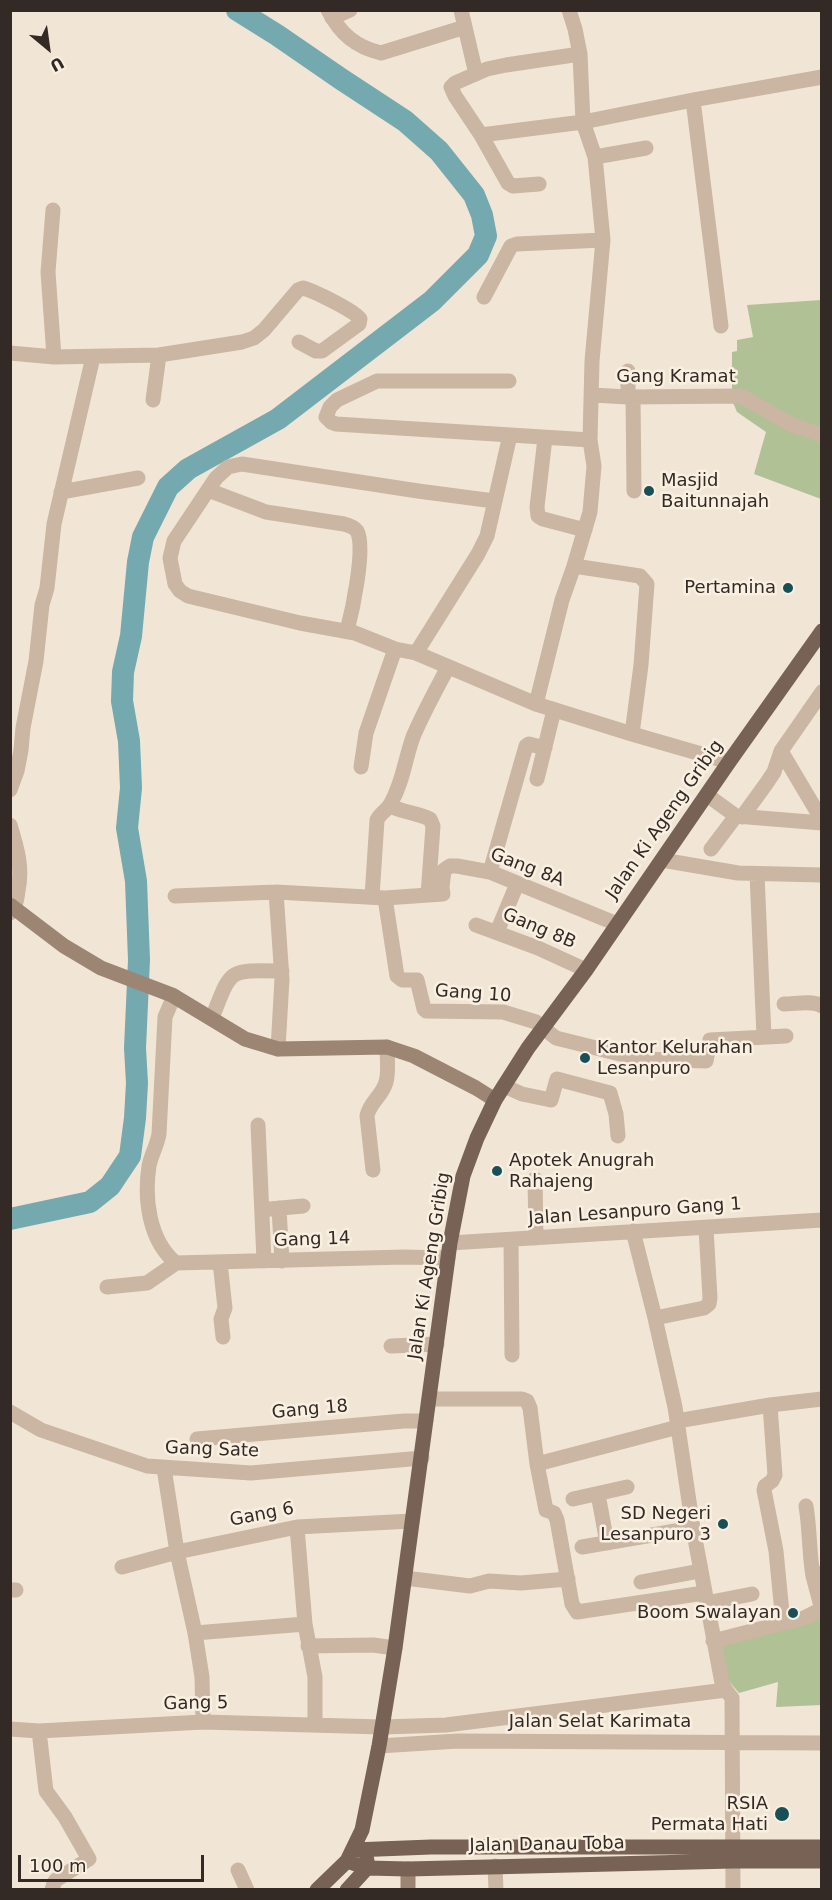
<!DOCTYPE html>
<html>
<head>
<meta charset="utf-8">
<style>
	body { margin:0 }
	#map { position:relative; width:832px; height:1900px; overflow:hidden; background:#f1e6d6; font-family:"DejaVu Sans",sans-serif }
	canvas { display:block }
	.frame { position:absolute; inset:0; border:12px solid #342a25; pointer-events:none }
	.north { position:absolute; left:18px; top:18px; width:60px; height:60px; -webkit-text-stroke:4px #f9f0e2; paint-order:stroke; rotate:151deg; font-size:16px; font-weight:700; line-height:24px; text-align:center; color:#342a25 }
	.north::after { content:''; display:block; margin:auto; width:21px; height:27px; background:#342a25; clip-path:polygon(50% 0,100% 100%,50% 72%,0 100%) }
	.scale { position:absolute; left:18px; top:1855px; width:186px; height:27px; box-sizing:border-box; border:3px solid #342a25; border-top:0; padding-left:8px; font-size:18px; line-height:21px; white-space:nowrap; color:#342a25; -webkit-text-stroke:4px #f9f0e2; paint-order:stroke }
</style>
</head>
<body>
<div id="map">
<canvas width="832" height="1900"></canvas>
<div class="frame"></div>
<div class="north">U</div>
<div class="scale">100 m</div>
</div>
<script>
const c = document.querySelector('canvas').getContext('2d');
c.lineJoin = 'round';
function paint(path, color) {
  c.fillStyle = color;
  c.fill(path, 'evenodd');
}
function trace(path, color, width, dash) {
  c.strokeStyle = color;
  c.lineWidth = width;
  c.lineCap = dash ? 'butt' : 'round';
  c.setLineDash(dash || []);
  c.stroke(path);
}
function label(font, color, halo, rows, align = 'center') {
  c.font = font + ' "DejaVu Sans",sans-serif';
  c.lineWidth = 5;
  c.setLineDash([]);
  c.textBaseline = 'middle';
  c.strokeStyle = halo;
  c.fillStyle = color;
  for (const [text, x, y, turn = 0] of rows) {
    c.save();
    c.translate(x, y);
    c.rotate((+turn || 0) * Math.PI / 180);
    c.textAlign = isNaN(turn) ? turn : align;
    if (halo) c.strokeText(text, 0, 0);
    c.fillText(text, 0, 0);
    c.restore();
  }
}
paint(new Path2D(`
	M 821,300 L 821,431 L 732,392 L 732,352 L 737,351 L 737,340 L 753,337 L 747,305 Z
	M 731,398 L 821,437 L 821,499 L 754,474 L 766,432 L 737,412 Z
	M 821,1609 L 821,1705 L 776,1707 L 778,1682 L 739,1693 L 727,1679 L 719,1641 Z`), '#b0c196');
trace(new Path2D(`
	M 10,1219 L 90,1202 L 110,1186 L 130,1156 L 135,1118 L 137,1083 L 135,1048 L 139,960 L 136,881 L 127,828 L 131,788 L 129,741 L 122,701 L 123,672 L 131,636 L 138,562 L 143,537 L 168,487 L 188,469 L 278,419 L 432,301 L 478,255 L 486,236 L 482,215 L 474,195 L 439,151 L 405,121 L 341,79 L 277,35 L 237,10`), '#74a9af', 22);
trace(new Path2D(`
	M 328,10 C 340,34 356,47 381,53 L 465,27
	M 461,10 L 476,74
	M 332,18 L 350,10
	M 693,100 L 721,326
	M 481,135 L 583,122 L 693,100 L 822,77
	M 595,157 L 646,148
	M 539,184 L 513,186 L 508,183 L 481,135 L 455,96 L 451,87 L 455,83 L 487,69 L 506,65 L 580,54
	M 53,210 L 48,272 L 54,357
	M 484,297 L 511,246 L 517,244 L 603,240
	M 10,353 L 54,357 L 159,355 L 242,342 L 254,338 L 264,330 L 298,290 L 303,288 C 314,291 355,311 360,319 L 359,324 L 322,351 L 316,351 L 299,342
	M 509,381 L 377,381 L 337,400 L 330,407 L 326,417 L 331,422 L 336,424 L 590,440
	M 592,395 L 628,397 L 741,396 L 792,425 L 822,435
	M 628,397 L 628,371
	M 633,397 L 634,491
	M 153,400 L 159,355
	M 545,438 L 537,507 L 538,516 L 543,519 L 585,530
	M 208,490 L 266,512 L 344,524 C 348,525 354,527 357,531 C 366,548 352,612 347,631
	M 61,492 L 138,478
	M 574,566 L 640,576 L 647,584 L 641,665 L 632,734
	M 395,649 L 355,633 L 300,623 L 188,596 L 180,591 L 175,584 L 170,558 L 174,541 L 216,478 L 228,467 L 242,464 L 418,491 L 494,501
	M 416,653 L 536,704 L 632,734 L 729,762
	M 536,704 L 562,600 L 574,566 L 590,512 L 594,466 L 590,440 L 592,361 L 603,240 L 595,157 L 583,122 L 580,54 L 575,29 L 569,10
	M 781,751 L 822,820
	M 361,767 L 366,733 L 395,649 L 416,653 L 478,554 L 487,536 L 510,435
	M 537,779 L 554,710
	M 10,790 L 17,771 L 21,750 L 23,728 L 36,661 L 42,605 L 47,588 L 54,524 L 93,357
	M 707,795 L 736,816 L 822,823
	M 390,806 C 403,812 417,813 430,819 L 433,826 L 428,895
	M 742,817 L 766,784 L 774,772 L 781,751 L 822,692
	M 10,825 C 17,848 23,867 18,891 C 17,899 16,906 10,913
	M 711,849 L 736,816
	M 662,860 L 738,873 L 822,875
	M 490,872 L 526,746 L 529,744 L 545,748
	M 757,874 L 764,1037
	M 276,892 L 282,979 L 278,1049
	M 175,896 L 276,892 L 385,898 L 397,976 L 402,980 L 417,980 L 424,1009 L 426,1011 L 503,1012 L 536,1022 L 556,1038 L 640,1059 L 706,1061 L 710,1040 L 786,1036
	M 372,897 L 377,820 C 380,813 388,810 391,803 C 403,782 405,759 413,737 C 423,713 436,690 448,667
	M 385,898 L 443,894 L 442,887 L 444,870 L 450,866 L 457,866 L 490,872 L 617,924
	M 476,925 L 538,948 L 586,970
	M 497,932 L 517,884
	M 174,996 L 165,1017 L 159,1134 C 157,1146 151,1155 149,1166 C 144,1199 149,1241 176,1263
	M 784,1004 C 796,1004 812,1000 822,1006
	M 212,1018 C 232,968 227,970 282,971
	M 504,1086 L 522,1094 L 551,1100 L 557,1079 L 610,1093 L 616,1114 L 618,1136
	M 258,1125 L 264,1261
	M 373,1170 L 367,1116 C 369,1103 383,1095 386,1082 C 389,1072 387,1058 387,1047
	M 535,1179 L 536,1238
	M 279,1208 L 282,1261
	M 270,1209 L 303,1206
	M 633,1231 L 655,1318 L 675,1407 L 693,1528 L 722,1683 L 725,1689 L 732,1698 L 733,1890
	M 511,1240 L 512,1355
	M 450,1243 L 822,1220
	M 220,1262 L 225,1308 L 221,1319 L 223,1337
	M 176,1263 L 404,1257 L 448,1258
	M 107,1287 L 147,1283 L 176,1263
	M 655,1318 L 704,1308 L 709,1304 L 710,1298 L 706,1228
	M 391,1346 L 437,1344
	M 429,1399 L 522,1399 L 527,1401 L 530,1408 L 537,1464 L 546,1510 L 554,1513 L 557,1520 L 572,1604 L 577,1612 L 704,1593
	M 10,1412 L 41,1430 L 147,1466 L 251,1473 L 422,1458
	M 677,1421 L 770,1405 L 822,1399
	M 197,1439 L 404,1421 L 426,1421
	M 537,1464 L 678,1427
	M 164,1468 L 177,1552 L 195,1633 L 202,1677 L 203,1722
	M 598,1494 L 607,1543
	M 573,1499 L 627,1487
	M 806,1506 C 810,1530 809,1553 813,1576
	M 297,1527 L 305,1624 L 315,1677 L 315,1725
	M 582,1547 L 693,1528
	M 122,1567 L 177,1552 L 297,1527 L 412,1521
	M 405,1578 L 470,1586 L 489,1581 L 521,1583 L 568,1579
	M 641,1582 L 700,1571
	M 10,1590 L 16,1590
	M 706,1603 L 752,1594
	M 783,1623 L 804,1618 L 818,1611 L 821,1606 L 813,1576 L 822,1573
	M 195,1633 L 305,1624
	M 713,1641 L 783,1623 L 776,1551 L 764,1490 L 765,1486 L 772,1481 L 775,1475 L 770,1405
	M 308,1646 L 373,1645 L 395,1648
	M 10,1729 L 39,1731 L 203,1722 L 382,1727 L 446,1725 L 726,1690
	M 39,1731 L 46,1791 L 65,1817 L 89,1859 L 56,1880 L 54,1883 L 52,1890
	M 379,1746 L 458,1741 L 822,1743
	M 495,1866 L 496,1890
	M 238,1870 L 247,1890`), '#cab6a2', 15);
trace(new Path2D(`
	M 10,905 L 64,946 L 101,968 L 172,995 L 245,1039 L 278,1049 L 387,1047 L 414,1056 L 476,1088 L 495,1100
	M 408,1869 L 408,1890`), '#9d8573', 15);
trace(new Path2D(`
	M 353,1850 L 431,1847 L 822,1847
	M 347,1861 L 367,1868 L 408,1869 L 733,1861 L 822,1861
	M 317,1890 L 347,1861 L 362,1830 L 379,1746 L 395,1648 L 450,1243 L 463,1176 L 477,1138 L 495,1100 L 528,1048 L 586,970 L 729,762 L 822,631
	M 347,1890 L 367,1868 L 367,1860`), '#776255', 15);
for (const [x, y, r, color] of [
	[649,491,6,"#194f56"],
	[788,588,6,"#194f56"],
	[585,1058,6,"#194f56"],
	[497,1171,6,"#194f56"],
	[723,1524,6,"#194f56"],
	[793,1613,6,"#194f56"],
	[782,1814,8,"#194f56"]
]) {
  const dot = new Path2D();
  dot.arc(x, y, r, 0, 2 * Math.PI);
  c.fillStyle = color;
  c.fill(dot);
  trace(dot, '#f9f0e2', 2);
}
label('18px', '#342a25', '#f9f0e2', [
	["Gang Kramat",676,377],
	["Jalan Ki Ageng Gribig",665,820,-55],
	["Gang 8A",527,868,21],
	["Gang 8B",539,929,23],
	["Gang 10",473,994,4],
	["Jalan Lesanpuro Gang 1",635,1212,-4],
	["Gang 14",312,1240,-2],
	["Jalan Ki Ageng Gribig",430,1266,-81],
	["Gang 18",310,1410,-5],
	["Gang Sate",212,1450,2],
	["Gang 6",262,1515,-11],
	["Gang 5",196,1704,-1],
	["Jalan Selat Karimata",600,1722],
	["Jalan Danau Toba",547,1845,-1]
]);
label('18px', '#342a25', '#f9f0e2', [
	["Masjid",661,481,"left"],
	["Baitunnajah",661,502,"left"],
	["Pertamina",776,588],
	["Kantor Kelurahan",597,1048,"left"],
	["Lesanpuro",597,1069,"left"],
	["Apotek Anugrah",509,1161,"left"],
	["Rahajeng",509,1182,"left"],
	["SD Negeri",711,1514],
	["Lesanpuro 3",711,1535],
	["Boom Swalayan",781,1613],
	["RSIA",768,1804],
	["Permata Hati",768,1825]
], 'right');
</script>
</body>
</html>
